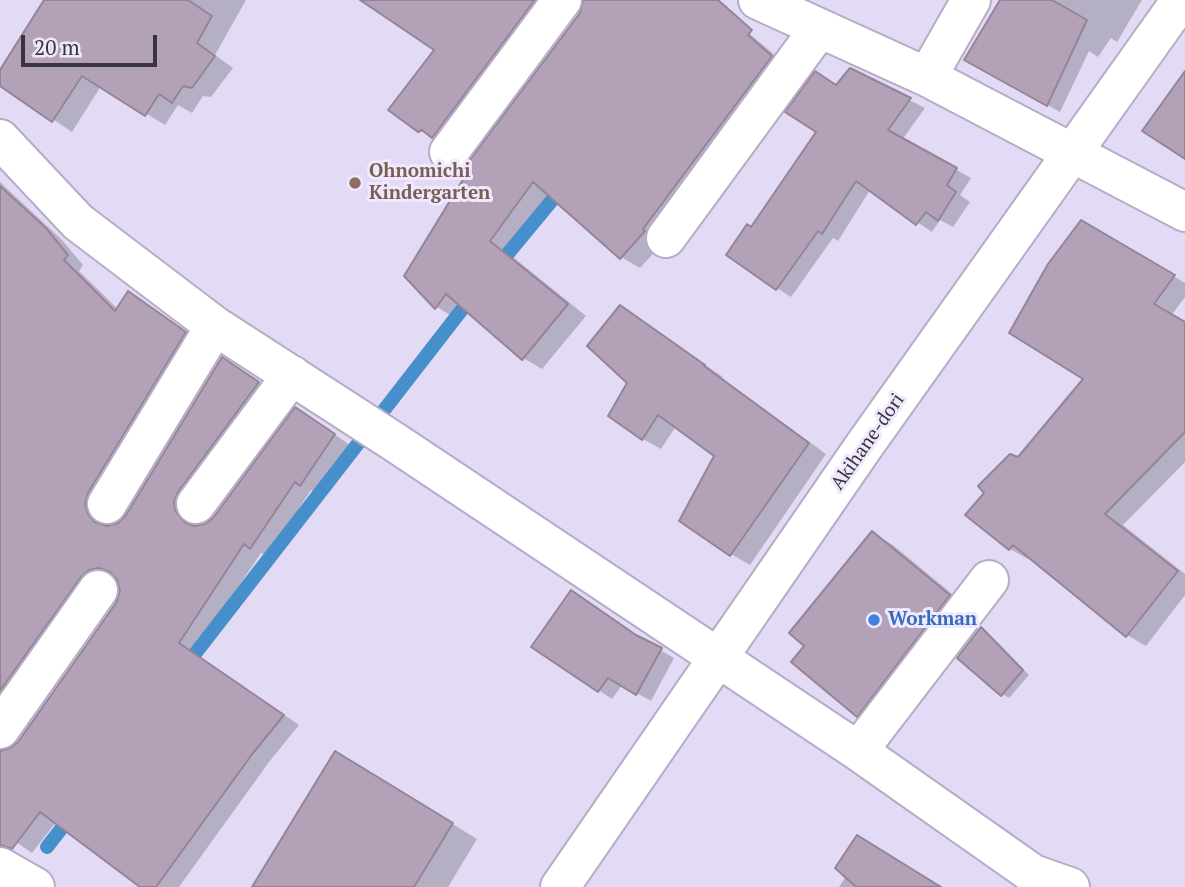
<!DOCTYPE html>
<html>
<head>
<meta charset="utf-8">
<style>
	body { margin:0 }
	#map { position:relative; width:1185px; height:887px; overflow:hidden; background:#e3dbf5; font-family:"PT Serif",serif }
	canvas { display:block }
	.scale { position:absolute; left:21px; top:35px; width:136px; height:32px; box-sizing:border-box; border:4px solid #38353f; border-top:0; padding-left:9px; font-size:21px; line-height:24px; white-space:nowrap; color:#38353f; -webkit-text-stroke:5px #f0e9fe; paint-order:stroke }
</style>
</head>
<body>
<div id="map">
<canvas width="1185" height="887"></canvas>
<div class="scale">20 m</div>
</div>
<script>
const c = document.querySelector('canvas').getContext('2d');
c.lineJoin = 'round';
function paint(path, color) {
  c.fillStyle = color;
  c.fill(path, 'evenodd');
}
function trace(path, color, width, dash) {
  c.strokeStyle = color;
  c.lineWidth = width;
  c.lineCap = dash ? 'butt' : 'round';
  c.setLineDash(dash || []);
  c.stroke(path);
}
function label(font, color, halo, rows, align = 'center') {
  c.font = font + ' "PT Serif",serif';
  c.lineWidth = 6;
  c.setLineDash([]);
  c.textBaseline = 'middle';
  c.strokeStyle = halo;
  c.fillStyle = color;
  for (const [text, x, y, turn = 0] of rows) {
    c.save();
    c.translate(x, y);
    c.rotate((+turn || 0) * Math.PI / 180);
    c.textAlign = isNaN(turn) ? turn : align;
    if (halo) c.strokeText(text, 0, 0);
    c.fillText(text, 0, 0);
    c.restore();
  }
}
paint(new Path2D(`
	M 46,0 L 246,0 L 215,55 L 233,68 L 211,97 L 203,96 L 192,113 L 178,105 L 165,125 L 101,86 L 72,132 L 0,84 L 0,73 Z
	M 363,0 L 562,0 L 438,141 L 419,130 L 437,49 Z
	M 585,0 L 698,0 L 744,29 L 790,68 L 663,243 L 640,268 L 621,257 L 550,195 L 508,253 L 586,316 L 542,369 L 523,358 L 463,307 L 455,318 L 437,307 L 406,276 L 581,13 Z
	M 1002,0 L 1142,0 L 1117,42 L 1111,38 L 1098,57 L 1089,51 L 1060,112 L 967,60 Z
	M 851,70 L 925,108 L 902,140 L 971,178 L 960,195 L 970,202 L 953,227 L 940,220 L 932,232 L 870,190 L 838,241 L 833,238 L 791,297 L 777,288 L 752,229 L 818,131 L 836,86 Z
	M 0,182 L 62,240 L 83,265 L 79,271 L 118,309 L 129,293 L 201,342 L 101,514 L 106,527 L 119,524 L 127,516 L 223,359 L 274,393 L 190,512 L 192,523 L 195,527 L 206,525 L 312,419 L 350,445 L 317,493 L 311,490 L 267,556 L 261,553 L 194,653 L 299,725 L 269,762 L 179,887 L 143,887 L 56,822 L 32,853 L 0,831 L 0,752 L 9,751 L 19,743 L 117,603 L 122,591 L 117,577 L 106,578 L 0,723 Z
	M 1082,222 L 1185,283 L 1185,297 L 1171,316 L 1185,324 L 1185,462 L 1123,525 L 1185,574 L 1185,595 L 1146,646 L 1127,635 L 1031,557 L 1028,559 L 1010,549 L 1018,459 L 1086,379 Z
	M 620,307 L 723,377 L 722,378 L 826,454 L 750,565 L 731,554 L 717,456 L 676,426 L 661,449 L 643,439 L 630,383 Z
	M 873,533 L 893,545 L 969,608 L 878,727 L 858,715 L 806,646 Z
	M 981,629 L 988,633 L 1029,675 L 1009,698 L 1002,694 Z
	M 646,642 L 674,658 L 651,701 L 622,685 L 612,699 L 533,647 Z
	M 360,767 L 477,839 L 448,887 L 254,887 Z
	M 846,876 L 939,887 L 839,887 Z`), '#0003');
trace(new Path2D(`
	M 496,268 L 563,187
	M 184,668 L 474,294
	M 47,847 L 72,815`), '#478fcb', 14);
const building = new Path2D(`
	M 44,0 L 188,0 L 212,16 L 197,43 L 215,56 L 192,88 L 183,86 L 172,103 L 159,94 L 145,116 L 82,76 L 52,122 L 0,86 L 0,70 Z
	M 360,0 L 535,0 L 432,138 L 422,130 L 418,132 L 388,110 L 434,50 Z
	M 583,0 L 718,0 L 752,30 L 748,35 L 772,56 L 643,229 L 645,231 L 620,259 L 533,182 L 490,241 L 568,304 L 522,360 L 446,294 L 435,309 L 404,276 L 470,168 L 466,165 L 580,13 Z
	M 1000,0 L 1052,0 L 1087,20 L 1047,106 L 964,60 Z
	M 850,68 L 911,98 L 888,130 L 957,168 L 947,185 L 956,192 L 938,221 L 926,212 L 916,225 L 856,181 L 822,234 L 818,231 L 776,290 L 726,255 L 747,224 L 751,227 L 816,132 L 785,112 L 815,71 L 836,85 Z
	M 1185,71 L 1185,159 L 1142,131 Z
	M 0,186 L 46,228 L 68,255 L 64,260 L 115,311 L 128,291 L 186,332 L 88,493 L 85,504 L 88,514 L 95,522 L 107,526 L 118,523 L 126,515 L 222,357 L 259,382 L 178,492 L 174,502 L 176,512 L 184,522 L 194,526 L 205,524 L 213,518 L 295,407 L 335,434 L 300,486 L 295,482 L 250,549 L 244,544 L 179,643 L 284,715 L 253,753 L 156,887 L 140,887 L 40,812 L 12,849 L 0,845 L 0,751 L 10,748 L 18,742 L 116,603 L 120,591 L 117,580 L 110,572 L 99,568 L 89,570 L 81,577 L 0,691 Z
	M 1081,220 L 1175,275 L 1154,304 L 1185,322 L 1185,432 L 1105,514 L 1178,571 L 1126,637 L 1013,545 L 1009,550 L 965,515 L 984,493 L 978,486 L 1010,454 L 1018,457 L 1083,379 L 1009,333 L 1048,264 Z
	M 620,305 L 705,365 L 704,366 L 809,443 L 730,556 L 679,521 L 714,456 L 658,415 L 642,440 L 608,416 L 627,383 L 587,346 Z
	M 872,531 L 950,595 L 857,717 L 791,662 L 804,646 L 789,633 Z
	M 571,590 L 636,635 L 662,648 L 636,695 L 608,678 L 598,692 L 531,647 Z
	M 981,627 L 1023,670 L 1001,696 L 957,658 Z
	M 335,751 L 453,823 L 414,887 L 252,887 Z
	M 857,835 L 941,887 L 856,887 L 835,868 Z`);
paint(building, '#b3a2b7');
trace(building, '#958498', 2);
const minor = new Path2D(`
	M 758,0 L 927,77 L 1185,212
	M 927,77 L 971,0
	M 0,139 L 78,222 L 215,326 L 396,443 L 858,751 L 1033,874 L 1070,887
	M 449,152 L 562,0
	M 666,238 L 819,29
	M 107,504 L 215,326
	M 196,504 L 292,375
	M 0,729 L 98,590
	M 858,751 L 989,580
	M 0,867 L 35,887
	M 560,887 L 864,446 L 1181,0`);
trace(minor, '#b5adc6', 42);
trace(minor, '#fff', 38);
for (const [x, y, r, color] of [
	[355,183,7,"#8d6e63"],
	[874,620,7,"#3f7fe0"]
]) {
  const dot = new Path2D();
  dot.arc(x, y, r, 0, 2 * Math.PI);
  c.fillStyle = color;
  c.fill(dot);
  trace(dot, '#f0e9fe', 2.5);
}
label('bold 19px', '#785e54', '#f0e9fe', [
	["Ohnomichi",369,172],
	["Kindergarten",369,194]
], 'left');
label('19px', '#38353f', '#f0e9fe', [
	["Akihane-dori",868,442,-55]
]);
label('bold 19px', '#366cbe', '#f0e9fe', [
	["Workman",888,620]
], 'left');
</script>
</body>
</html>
